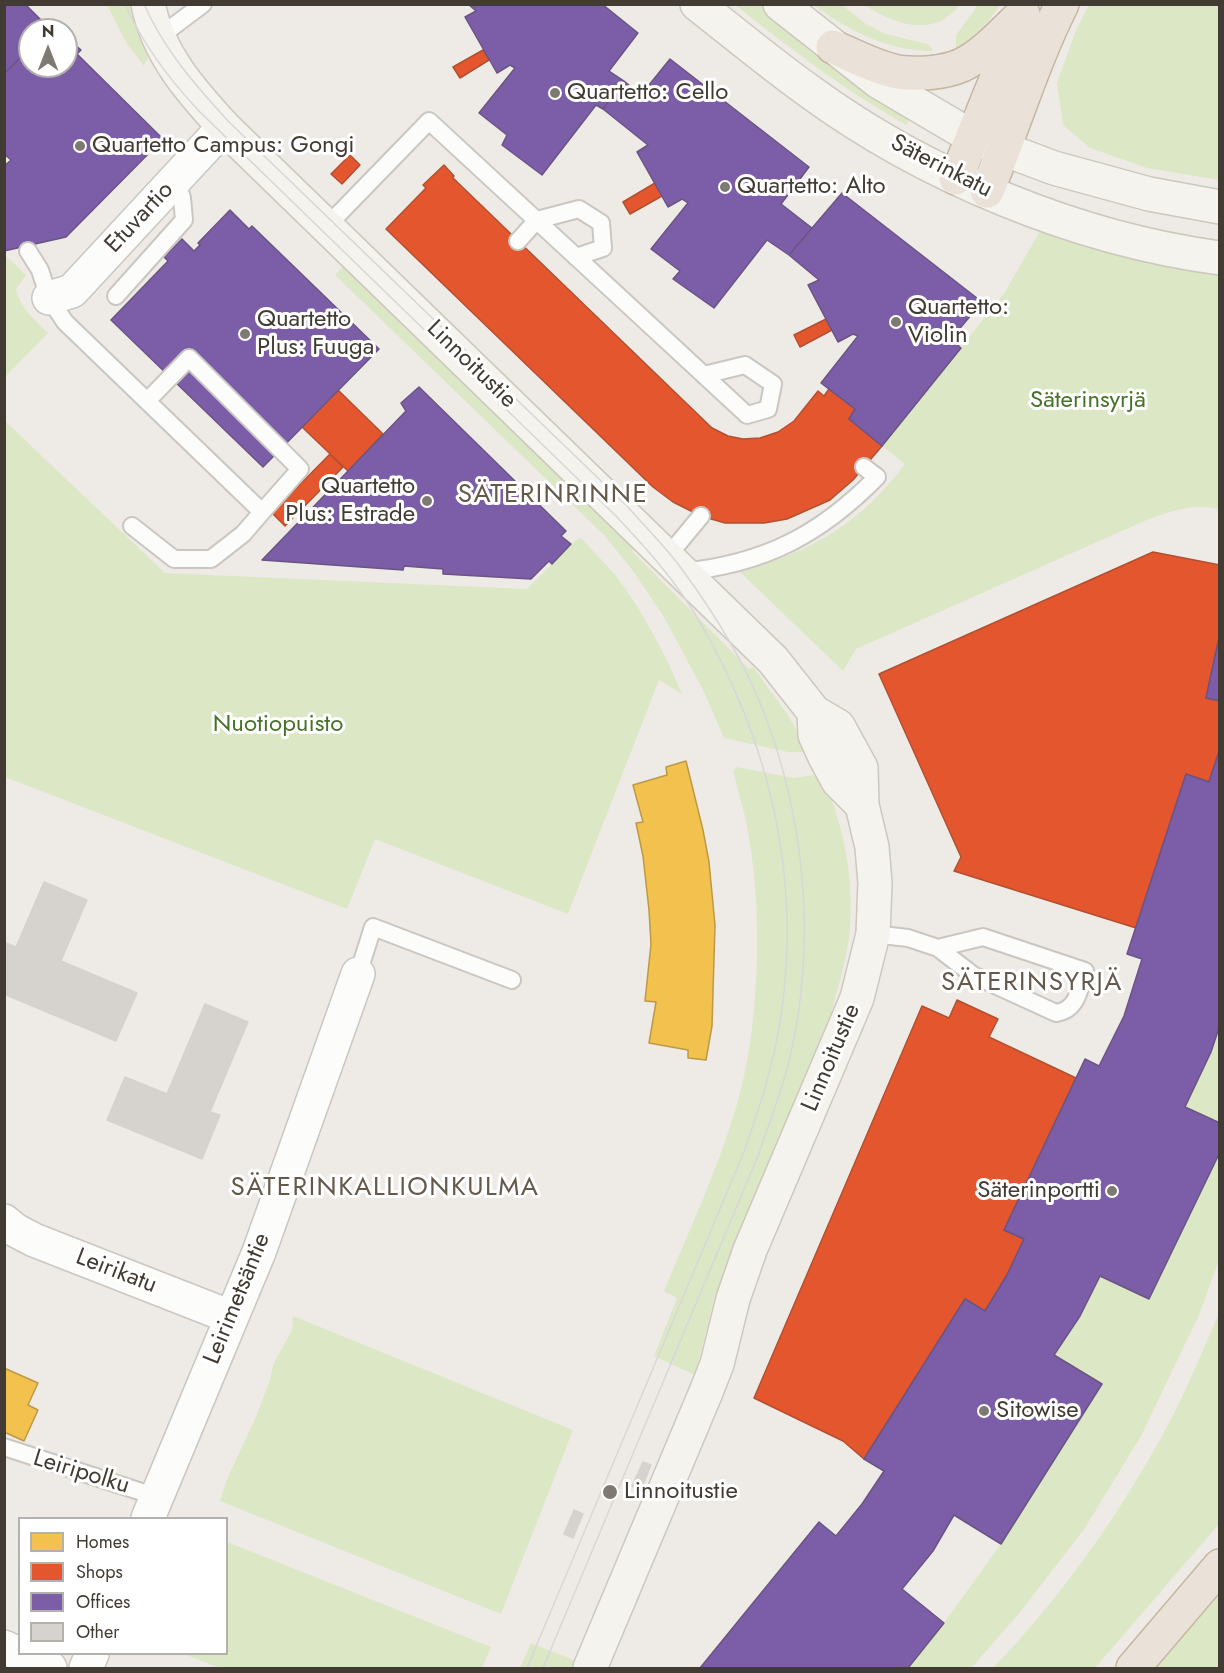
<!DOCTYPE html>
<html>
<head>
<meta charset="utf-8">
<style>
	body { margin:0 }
	#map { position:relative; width:1224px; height:1673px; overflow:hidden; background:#eeebe6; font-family:Jost,sans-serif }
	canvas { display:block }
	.frame { position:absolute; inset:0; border:6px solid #423b33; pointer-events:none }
	.legend { position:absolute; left:18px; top:1517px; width:210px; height:138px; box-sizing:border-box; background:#fff; border:2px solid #b3b1ad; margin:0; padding:8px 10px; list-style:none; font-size:18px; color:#423b33 }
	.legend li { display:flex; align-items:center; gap:12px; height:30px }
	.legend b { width:30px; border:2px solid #b3b1ad }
	.north { position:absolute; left:18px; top:18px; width:60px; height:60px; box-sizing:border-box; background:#fff; border:2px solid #b3b1ad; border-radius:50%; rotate:0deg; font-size:16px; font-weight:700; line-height:24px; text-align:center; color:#423b33 }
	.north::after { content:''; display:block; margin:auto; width:21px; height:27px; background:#7e7972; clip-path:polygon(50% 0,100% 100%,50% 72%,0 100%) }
</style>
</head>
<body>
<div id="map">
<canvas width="1224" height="1673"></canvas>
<div class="frame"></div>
<ul class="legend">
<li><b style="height:16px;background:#f2c14e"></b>Homes</li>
<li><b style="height:16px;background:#e4572e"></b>Shops</li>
<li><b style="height:16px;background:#7b5ea7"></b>Offices</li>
<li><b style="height:16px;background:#d6d2cd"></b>Other</li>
</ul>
<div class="north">N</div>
</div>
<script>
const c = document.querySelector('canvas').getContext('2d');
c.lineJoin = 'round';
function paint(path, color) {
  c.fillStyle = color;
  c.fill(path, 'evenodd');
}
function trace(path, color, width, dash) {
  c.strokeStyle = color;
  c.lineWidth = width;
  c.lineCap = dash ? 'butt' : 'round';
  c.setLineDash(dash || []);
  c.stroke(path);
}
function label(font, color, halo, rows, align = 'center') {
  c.font = font + ' Jost,sans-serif';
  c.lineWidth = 6;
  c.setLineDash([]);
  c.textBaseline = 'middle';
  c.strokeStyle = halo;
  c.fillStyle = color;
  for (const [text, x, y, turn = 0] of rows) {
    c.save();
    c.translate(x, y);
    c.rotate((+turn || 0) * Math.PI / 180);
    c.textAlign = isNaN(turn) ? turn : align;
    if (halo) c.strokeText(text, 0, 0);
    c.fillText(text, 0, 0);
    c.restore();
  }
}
paint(new Path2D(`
	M 107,5 L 134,5 L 149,55 L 144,66 L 127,44 Z
	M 735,5 L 765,5 L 914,110 L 906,125 C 844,90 791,49 735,5 Z
	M 814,5 L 842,5 L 866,24 L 886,34 L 927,44 L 932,48 L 932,51 C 888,51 849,31 814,5 Z
	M 864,5 L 959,5 C 934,40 893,23 864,5 Z
	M 978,5 L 1000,5 C 989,23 974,36 956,49 L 956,35 Z
	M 1089,5 L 1219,5 L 1219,180 L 1147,168 L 1090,148 L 1063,125 L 1057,83 L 1076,30 Z
	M 1044,224 L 1219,268 L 1219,509 C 1191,503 1168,512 1142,522 L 856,649 L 843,671 L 740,572 C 813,550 858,526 905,464 L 882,446 L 1005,292 Z
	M 4,254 L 26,275 L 16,289 C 20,308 35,320 48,333 L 5,377 Z
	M 343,267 L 634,546 L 632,551 L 749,669 L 753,667 L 787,714 L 810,752 L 788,752 L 724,738 L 703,690 L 664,617 L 633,571 L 605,536 L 335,275 Z
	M 4,420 L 165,573 L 527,589 L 576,540 L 581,538 C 593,551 605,563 616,576 C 643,611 665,654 682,694 L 659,680 L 568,914 L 375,839 L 347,909 L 5,777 Z
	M 737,767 L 794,778 L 821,774 C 843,822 854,875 850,928 C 848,957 838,986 831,1014 L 715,1296 L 695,1375 L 654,1356 L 677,1298 L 664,1291 C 689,1231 717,1171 736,1108 C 760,1028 763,914 748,832 C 745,812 738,793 734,774 L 733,771 Z
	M 1219,1025 L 1219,1123 L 1185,1107 L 1211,1052 Z
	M 1219,1152 L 1219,1260 L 1199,1315 L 1141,1436 L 1085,1528 L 1021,1611 L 973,1666 L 970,1668 L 908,1668 L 944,1623 L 1001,1544 L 1102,1385 L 1054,1355 L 1080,1316 L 1100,1276 L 1149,1298 Z
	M 1219,1313 L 1219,1524 L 1095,1668 L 993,1668 C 1057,1602 1112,1525 1157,1445 C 1181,1403 1200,1357 1219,1313 Z
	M 293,1316 L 573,1430 L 501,1614 L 220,1501 L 227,1479 L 255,1419 L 270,1380 L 273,1365 L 292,1330 Z
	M 227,1542 L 491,1647 L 482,1668 L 220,1668 L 184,1654 L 226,1654 Z
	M 1219,1590 L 1219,1668 L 1153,1668 Z
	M 531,1643 L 576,1661 L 571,1668 L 520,1668 Z`), '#dce7c6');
const homes = new Path2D(`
	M 686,761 L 703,830 L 709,862 L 715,925 L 712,1026 L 706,1060 L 688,1058 L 688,1050 L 649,1043 L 656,1002 L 645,1001 L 651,944 L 649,910 L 643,856 L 636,823 L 643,822 L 633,785 L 667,775 L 666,767 Z
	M 4,1368 L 38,1383 L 28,1405 L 38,1410 L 24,1441 L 4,1432 Z`);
paint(homes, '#f2c14e');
trace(homes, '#bd9946', 1.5);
const shops = new Path2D(`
	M 483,50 L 489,60 L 460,78 L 453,67 Z
	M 350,155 L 360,165 L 342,184 L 331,174 Z
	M 444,165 L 454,176 L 453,178 L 712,428 L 728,436 L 743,439 L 760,438 L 778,432 L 794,421 L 818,391 L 824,396 L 829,389 L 855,409 L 849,419 L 882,446 L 853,480 L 830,500 L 787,519 L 764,523 L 725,523 L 701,516 L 673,502 L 653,487 L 386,229 L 426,188 L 423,185 Z
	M 655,183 L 662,196 L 630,214 L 623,202 Z
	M 826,319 L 832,330 L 800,347 L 794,335 Z
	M 338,390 L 383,434 L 348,471 L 302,427 Z
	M 330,454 L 343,467 L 285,526 L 272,513 Z
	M 1153,552 L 1220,565 L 1220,633 L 1206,698 L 1220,701 L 1220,748 L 1209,782 L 1186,774 L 1136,928 L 954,871 L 961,857 L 879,674 Z
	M 957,1000 L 998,1019 L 989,1037 L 1076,1078 L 1004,1230 L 1024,1239 L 1007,1275 L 985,1311 L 965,1299 L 864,1459 L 843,1441 L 754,1398 L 922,1006 L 949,1018 Z`);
paint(shops, '#e4572e');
trace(shops, '#b34f30', 1.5);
const offices = new Path2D(`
	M 4,4 L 25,4 L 50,29 L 30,30 L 30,52 L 28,50 L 4,74 Z
	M 468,4 L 602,4 L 638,33 L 609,71 L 624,81 L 603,109 L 596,105 L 542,175 L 502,145 L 507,135 L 479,113 L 515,68 L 510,65 L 497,73 L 465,17 L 476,11 Z
	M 66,37 L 81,50 L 77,54 L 163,139 L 66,237 L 4,251 L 4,166 L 11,160 L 4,154 L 4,74 L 28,50 L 30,66 L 66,66 Z
	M 670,59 L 809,167 L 781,204 L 812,228 L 789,255 L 767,240 L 714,308 L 673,279 L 680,271 L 651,249 L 688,203 L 682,199 L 668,207 L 637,152 L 648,145 L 603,109 L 624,81 L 641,95 Z
	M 842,193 L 982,302 L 951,339 L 961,348 L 882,446 L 849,419 L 855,409 L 821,383 L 858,336 L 853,334 L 838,342 L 808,285 L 819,280 L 789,255 Z
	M 230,210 L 249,229 L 252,226 L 379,349 L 263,467 L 111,320 L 168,261 L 164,257 L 182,239 L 194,251 L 200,245 L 198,243 Z
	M 419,387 L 566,531 L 561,536 L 571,544 L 552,564 L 549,561 L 531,579 L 443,574 L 443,569 L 404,566 L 403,570 L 262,560 L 406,411 L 401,403 Z
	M 1220,633 L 1220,701 L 1206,698 Z
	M 1220,748 L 1220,1025 L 1211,1052 L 1185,1107 L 1220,1123 L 1220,1152 L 1149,1299 L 1100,1276 L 1080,1316 L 1054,1355 L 1102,1384 L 1001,1544 L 954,1515 L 933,1551 L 902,1589 L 944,1623 L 908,1668 L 700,1668 L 819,1522 L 836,1536 L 862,1504 L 884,1471 L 864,1459 L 965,1299 L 985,1311 L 1007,1275 L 1024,1239 L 1004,1230 L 1085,1059 L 1099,1066 L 1124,1016 L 1142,959 L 1127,954 L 1186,774 L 1209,782 Z`);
paint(offices, '#7b5ea7');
trace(offices, '#6a5484', 1.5);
const building = new Path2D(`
	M 44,882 L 87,900 L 61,961 L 137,993 L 116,1041 L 4,994 L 4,948 L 6,943 L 16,947 Z
	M 205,1004 L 248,1022 L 210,1112 L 220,1115 L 202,1159 L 107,1120 L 125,1077 L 167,1094 Z
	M 643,1462 L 651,1465 L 641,1490 L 632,1486 Z
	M 574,1510 L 583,1514 L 573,1538 L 564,1534 Z`);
paint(building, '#d6d2cd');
trace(building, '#d6d2cc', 1.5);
const lane = new Path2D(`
	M 159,37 L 203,4
	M 327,226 L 429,121 C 535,218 641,317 747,415 L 768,409 L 773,384 L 745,365 L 704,375
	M 518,241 L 537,220 L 579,209 L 601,223 L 603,248 L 576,257
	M 28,251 L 40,270 L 49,298 L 65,322 L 262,512 L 243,534 L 211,559 L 174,559 L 132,526
	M 116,296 L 184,220 L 182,198 L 176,179
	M 147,401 L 189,358 L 300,469 L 262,512
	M 667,557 L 701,516
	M 682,572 C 764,564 820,535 877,477 L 864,467
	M 873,934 L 908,938 L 938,948 L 973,975 L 1056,1013 C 1078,1010 1079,989 1085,971 L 983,937 L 938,948
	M 358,974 L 373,927 L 512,980
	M 4,1447 L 157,1497`);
const street = new Path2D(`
	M 49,298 L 72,291 L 224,127
	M 4,1221 L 15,1230 L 34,1240 L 231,1317
	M 148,1518 L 259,1252 L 358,974
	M 4,1647 L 50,1668
	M 86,1668 L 92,1654`);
const secondary = new Path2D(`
	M 148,4 C 158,54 191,91 224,127 L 773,660 L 814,712 L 838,726 L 861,768 L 862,805 L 872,847 L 875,883 L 873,934 L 857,998 L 750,1250 L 733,1299 L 717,1364 L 706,1392 L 590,1668
	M 697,4 C 734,33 771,64 809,91 C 925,176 1077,239 1220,258
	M 780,4 L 879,82 L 974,138 L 1054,168 L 1149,194 L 1220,207
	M 814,712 L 815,735 L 825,757 L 838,781 L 862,805`);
const highway = new Path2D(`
	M 833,47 C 853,55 876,68 898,72 C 917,75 944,73 962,65 C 985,54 1004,31 1023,14
	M 956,178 L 1019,23
	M 987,191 C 1013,129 1032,64 1062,4
	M 1133,1668 L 1220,1566`);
trace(lane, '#cac7c2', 20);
trace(street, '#cac7c2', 36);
trace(secondary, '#ccc8bd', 36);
trace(highway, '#c5b6a2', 36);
trace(lane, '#fcfcfb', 16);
trace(street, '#fcfcfb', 33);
trace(secondary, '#f5f3ed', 33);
trace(highway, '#eae2d8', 33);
trace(new Path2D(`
	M 125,4 C 143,45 169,79 199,111 L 616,516 C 646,548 676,581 698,619 C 769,739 802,877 781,1016 C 774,1063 760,1107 744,1152 L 527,1668
	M 144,4 C 164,50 196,86 229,122 L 627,506 C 645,527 665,546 681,568 C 712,610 741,656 761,705 C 805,815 817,941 790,1057 C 782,1091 769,1123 758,1156 L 543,1668`), '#d8d7d7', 1.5);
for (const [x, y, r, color] of [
	[555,93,6,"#7e7972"],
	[80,146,6,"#7e7972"],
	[725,187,6,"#7e7972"],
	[896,322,6,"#7e7972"],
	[245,334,6,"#7e7972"],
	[427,501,6,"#7e7972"],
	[1112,1191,6,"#7e7972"],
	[984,1411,6,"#7e7972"],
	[610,1492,8,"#7e7972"]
]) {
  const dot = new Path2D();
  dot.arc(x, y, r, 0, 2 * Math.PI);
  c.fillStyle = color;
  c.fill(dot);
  trace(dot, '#fff', 2);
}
label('24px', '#423b33', '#fff', [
	["Quartetto: Cello",567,93],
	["Quartetto Campus: Gongi",92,146],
	["Quartetto: Alto",737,187],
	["Quartetto:",908,308],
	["Violin",908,336],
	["Quartetto",257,320],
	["Plus: Fuuga",257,348],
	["Quartetto",415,487,"right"],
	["Plus: Estrade",415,515,"right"],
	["Säterinportti",1100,1191,"right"],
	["Sitowise",996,1411],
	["Linnoitustie",624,1492]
], 'left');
label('24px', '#423b33', '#fff', [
	["Säterinkatu",941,167,27],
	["Etuvartio",140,218,-47],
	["Linnoitustie",471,365,44],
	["Linnoitustie",832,1058,-67],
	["Leirikatu",116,1272,21],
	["Leirimetsäntie",238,1299,-68],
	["Leiripolku",81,1473,17]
]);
label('24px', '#48712a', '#fff', [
	["Säterinsyrjä",1088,401],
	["Nuotiopuisto",278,725]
]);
c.letterSpacing = '1.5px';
label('26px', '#64594b', '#fff', [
	["SÄTERINRINNE",553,496],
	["SÄTERINSYRJÄ",1032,984],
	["SÄTERINKALLIONKULMA",385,1189]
]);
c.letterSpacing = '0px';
</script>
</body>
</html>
